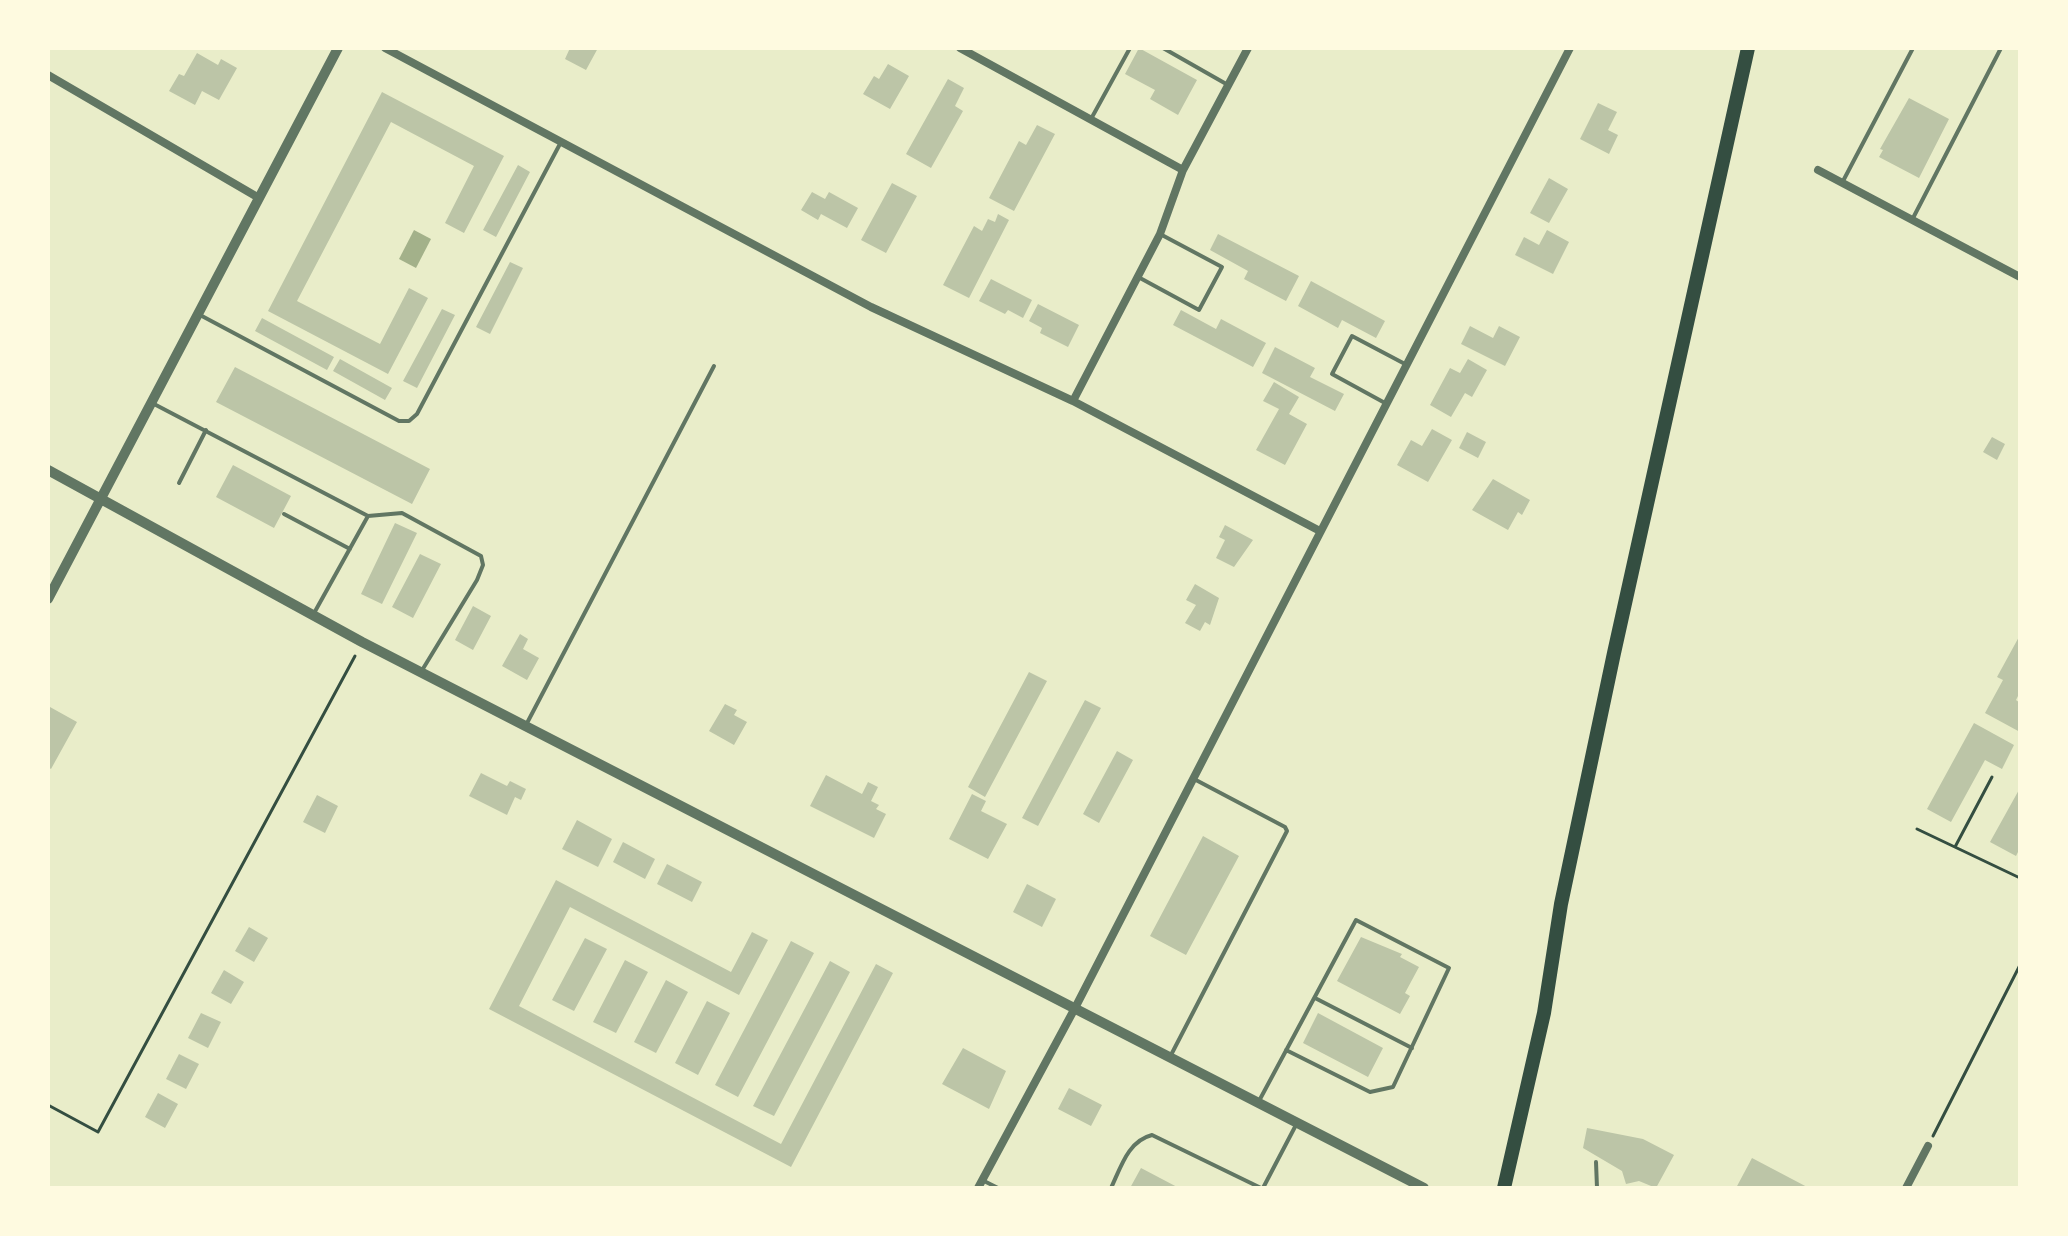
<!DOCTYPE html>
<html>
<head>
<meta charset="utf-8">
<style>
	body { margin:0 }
	#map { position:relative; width:2068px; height:1236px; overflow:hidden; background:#e9edc9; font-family:"Noto Serif",serif }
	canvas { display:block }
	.frame { position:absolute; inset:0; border:50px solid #fefae0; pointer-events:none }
</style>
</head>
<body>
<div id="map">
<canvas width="2068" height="1236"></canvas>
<div class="frame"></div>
</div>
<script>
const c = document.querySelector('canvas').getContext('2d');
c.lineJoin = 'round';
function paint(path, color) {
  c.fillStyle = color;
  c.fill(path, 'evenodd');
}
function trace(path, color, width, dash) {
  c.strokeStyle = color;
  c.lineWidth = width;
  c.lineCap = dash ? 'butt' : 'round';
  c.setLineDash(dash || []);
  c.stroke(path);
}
paint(new Path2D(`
	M 414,230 L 431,239 L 416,268 L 399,259 Z`), '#a3b18a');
paint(new Path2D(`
	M 570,48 L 598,48 L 586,70 L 565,59 Z
	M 1139,48 L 1197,80 L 1178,115 L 1150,99 L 1155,90 L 1125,74 Z
	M 197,53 L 218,65 L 221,59 L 237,68 L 219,100 L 202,91 L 195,105 L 169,91 L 179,74 L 184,76 Z
	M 888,64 L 909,76 L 890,109 L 863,94 L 874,76 L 879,79 Z
	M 948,79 L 964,88 L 955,106 L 963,111 L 931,168 L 906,154 Z
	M 382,92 L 504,156 L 464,233 L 445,223 L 474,166 L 391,122 L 297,301 L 380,344 L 409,288 L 428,298 L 388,374 L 268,311 Z
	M 1909,98 L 1949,119 L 1919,178 L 1879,157 L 1883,150 L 1880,149 Z
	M 1598,103 L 1617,112 L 1608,130 L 1618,135 L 1609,154 L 1580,139 Z
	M 1037,125 L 1055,134 L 1014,211 L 989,198 L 1019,141 L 1026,145 Z
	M 518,165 L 530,172 L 496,237 L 483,230 Z
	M 1549,178 L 1568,189 L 1549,223 L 1530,213 Z
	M 892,183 L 917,196 L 886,253 L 861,240 Z
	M 812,192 L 825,199 L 829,192 L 858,208 L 847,228 L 821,214 L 818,220 L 801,210 Z
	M 998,214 L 1009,220 L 969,298 L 943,285 L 974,226 L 982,231 L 988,219 L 995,222 Z
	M 1547,230 L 1569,242 L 1553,274 L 1515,255 L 1524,237 L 1539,245 Z
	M 1218,234 L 1299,276 L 1286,301 L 1244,279 L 1248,271 L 1210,250 Z
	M 510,262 L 523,268 L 490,334 L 476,327 Z
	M 991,279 L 1032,300 L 1023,318 L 1008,310 L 1005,314 L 979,301 Z
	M 1311,281 L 1385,321 L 1376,338 L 1342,320 L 1338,328 L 1298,306 Z
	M 1038,304 L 1079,325 L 1068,347 L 1040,333 L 1042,328 L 1029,321 Z
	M 442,309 L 455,315 L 417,388 L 403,381 Z
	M 1181,310 L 1216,329 L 1221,319 L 1266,343 L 1253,367 L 1173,325 Z
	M 262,318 L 334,357 L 327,370 L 255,331 Z
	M 1470,326 L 1493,338 L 1499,326 L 1520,337 L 1505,366 L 1461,344 Z
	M 1275,347 L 1315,368 L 1310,377 L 1344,394 L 1335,411 L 1262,373 Z
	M 340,359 L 392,388 L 385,400 L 333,371 Z
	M 1468,359 L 1487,370 L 1472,397 L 1465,393 L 1451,417 L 1430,405 L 1450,368 L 1460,373 Z
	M 235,367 L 430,469 L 412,504 L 216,402 Z
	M 1274,382 L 1299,397 L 1289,414 L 1307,424 L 1285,465 L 1256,450 L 1279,409 L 1263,401 Z
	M 1432,429 L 1452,440 L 1428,482 L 1397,465 L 1411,440 L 1422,446 Z
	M 1467,432 L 1486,442 L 1478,458 L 1459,448 Z
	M 1992,437 L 2005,444 L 1997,460 L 1983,452 Z
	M 233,465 L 291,496 L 274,528 L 216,497 Z
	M 1493,479 L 1530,500 L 1522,515 L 1518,512 L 1508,530 L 1472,510 Z
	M 395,523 L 417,533 L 382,604 L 361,594 Z
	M 1225,525 L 1253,540 L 1234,567 L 1216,558 L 1225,540 L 1219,537 Z
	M 420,554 L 441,564 L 413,618 L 392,607 Z
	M 1195,584 L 1219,598 L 1210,625 L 1205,622 L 1200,631 L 1185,623 L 1196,605 L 1186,600 Z
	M 473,606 L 491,616 L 473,650 L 455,640 Z
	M 520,634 L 528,639 L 523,649 L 539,658 L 527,680 L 502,666 Z
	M 2020,635 L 2020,692 L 2016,700 L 2020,703 L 2020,732 L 1985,713 L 2003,680 L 1997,677 Z
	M 1029,672 L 1047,681 L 985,797 L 968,787 Z
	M 1085,700 L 1101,708 L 1038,826 L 1022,818 Z
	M 725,704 L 737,710 L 734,715 L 747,722 L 734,745 L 709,731 Z
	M 50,707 L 77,722 L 51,769 L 48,767 Z
	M 1974,723 L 2014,745 L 2002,769 L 1985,760 L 1951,822 L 1927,809 Z
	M 1117,751 L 1133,760 L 1099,823 L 1083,814 Z
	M 481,773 L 507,786 L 510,781 L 526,789 L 521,800 L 515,797 L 507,815 L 469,796 Z
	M 826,775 L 862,794 L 868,782 L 878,787 L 871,801 L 879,805 L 876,809 L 886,814 L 874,838 L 810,806 Z
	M 2020,788 L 2020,848 L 2016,856 L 1990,842 Z
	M 972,794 L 986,801 L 981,811 L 1007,824 L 988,859 L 949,839 Z
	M 317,795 L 338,806 L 325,833 L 303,822 Z
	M 577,820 L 612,839 L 598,867 L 562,849 Z
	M 1203,836 L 1239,856 L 1186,955 L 1150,936 Z
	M 623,842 L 655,859 L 645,879 L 613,862 Z
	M 667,864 L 702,882 L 692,902 L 657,884 Z
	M 556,880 L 731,972 L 752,932 L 768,940 L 739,995 L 570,907 L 519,1006 L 781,1144 L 876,964 L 893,973 L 791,1167 L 489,1009 Z
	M 1027,884 L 1056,899 L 1042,927 L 1013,912 Z
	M 249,927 L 268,938 L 254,962 L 235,951 Z
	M 1361,937 L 1402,954 L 1400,957 L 1419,967 L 1405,993 L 1410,996 L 1400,1014 L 1337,981 Z
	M 585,938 L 607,949 L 574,1011 L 552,1000 Z
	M 791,941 L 814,953 L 738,1097 L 715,1085 Z
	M 625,960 L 648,972 L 616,1033 L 593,1022 Z
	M 830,961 L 850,972 L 774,1116 L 753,1106 Z
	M 224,970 L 244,982 L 231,1004 L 211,993 Z
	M 666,980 L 688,992 L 656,1053 L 634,1042 Z
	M 707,1001 L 730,1013 L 698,1075 L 675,1063 Z
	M 201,1013 L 221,1022 L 208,1048 L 188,1038 Z
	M 1318,1013 L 1383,1048 L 1368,1077 L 1303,1043 Z
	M 963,1048 L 1006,1071 L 989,1109 L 942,1084 Z
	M 179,1054 L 199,1064 L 186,1089 L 166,1079 Z
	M 1069,1088 L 1102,1105 L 1091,1126 L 1058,1109 Z
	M 158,1093 L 178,1104 L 165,1128 L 145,1117 Z
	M 1587,1128 L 1643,1139 L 1674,1155 L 1656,1188 L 1639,1181 L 1626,1184 L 1622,1171 L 1583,1148 Z
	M 1752,1158 L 1809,1188 L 1736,1188 Z
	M 1141,1168 L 1179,1188 L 1130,1188 Z`), '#bcc5a7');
trace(new Path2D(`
	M 1917,829 L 2020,878
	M 1955,847 L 1992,777
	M 48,1105 L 98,1132 L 355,656
	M 1933,1136 L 2020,965`), '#344e41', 3);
trace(new Path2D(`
	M 1163,48 L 1228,85
	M 1091,119 L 1130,48
	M 1842,183 L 1913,48
	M 1912,220 L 2001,48
	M 1140,278 L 1199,310 L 1222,267 L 1160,234
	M 200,315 L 399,421 L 409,421 L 417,414 L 561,142
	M 1385,403 L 1332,374 L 1352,336 L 1405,364
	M 154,404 L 368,516 L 402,513 L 481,556 L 483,565 L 477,580 L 421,672
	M 179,483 L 206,430
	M 284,514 L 350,549
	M 313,615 L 368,516
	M 526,725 L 714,366
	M 1315,998 L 1412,1048
	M 1171,1055 L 1287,831 L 1285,827 L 1194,779
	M 1259,1101 L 1356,920 L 1449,968 L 1393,1087 L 1370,1092 L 1286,1050
	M 1596,1162 L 1597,1188
	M 984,1181 L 998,1188
	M 1111,1188 C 1121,1167 1128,1141 1152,1135 L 1261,1188
	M 1263,1188 L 1297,1123`), '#617663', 4);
trace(new Path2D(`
	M 385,48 L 871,307 L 1073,401 L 1318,530
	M 960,48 L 1183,170
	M 48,75 L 259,198
	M 1818,170 L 2020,277
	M 1073,401 L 1160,234 L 1183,170 L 1248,48
	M 978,1188 L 1075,1008 L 1570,48
	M 1906,1188 L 1928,1146`), '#617663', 8);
trace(new Path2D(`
	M 48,470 L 362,642 L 1424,1188
	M 48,599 L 338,48`), '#617663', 10);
trace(new Path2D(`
	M 1504,1188 L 1544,1013 L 1561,904 L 1614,653 L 1748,48`), '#344e41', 14);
</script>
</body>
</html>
